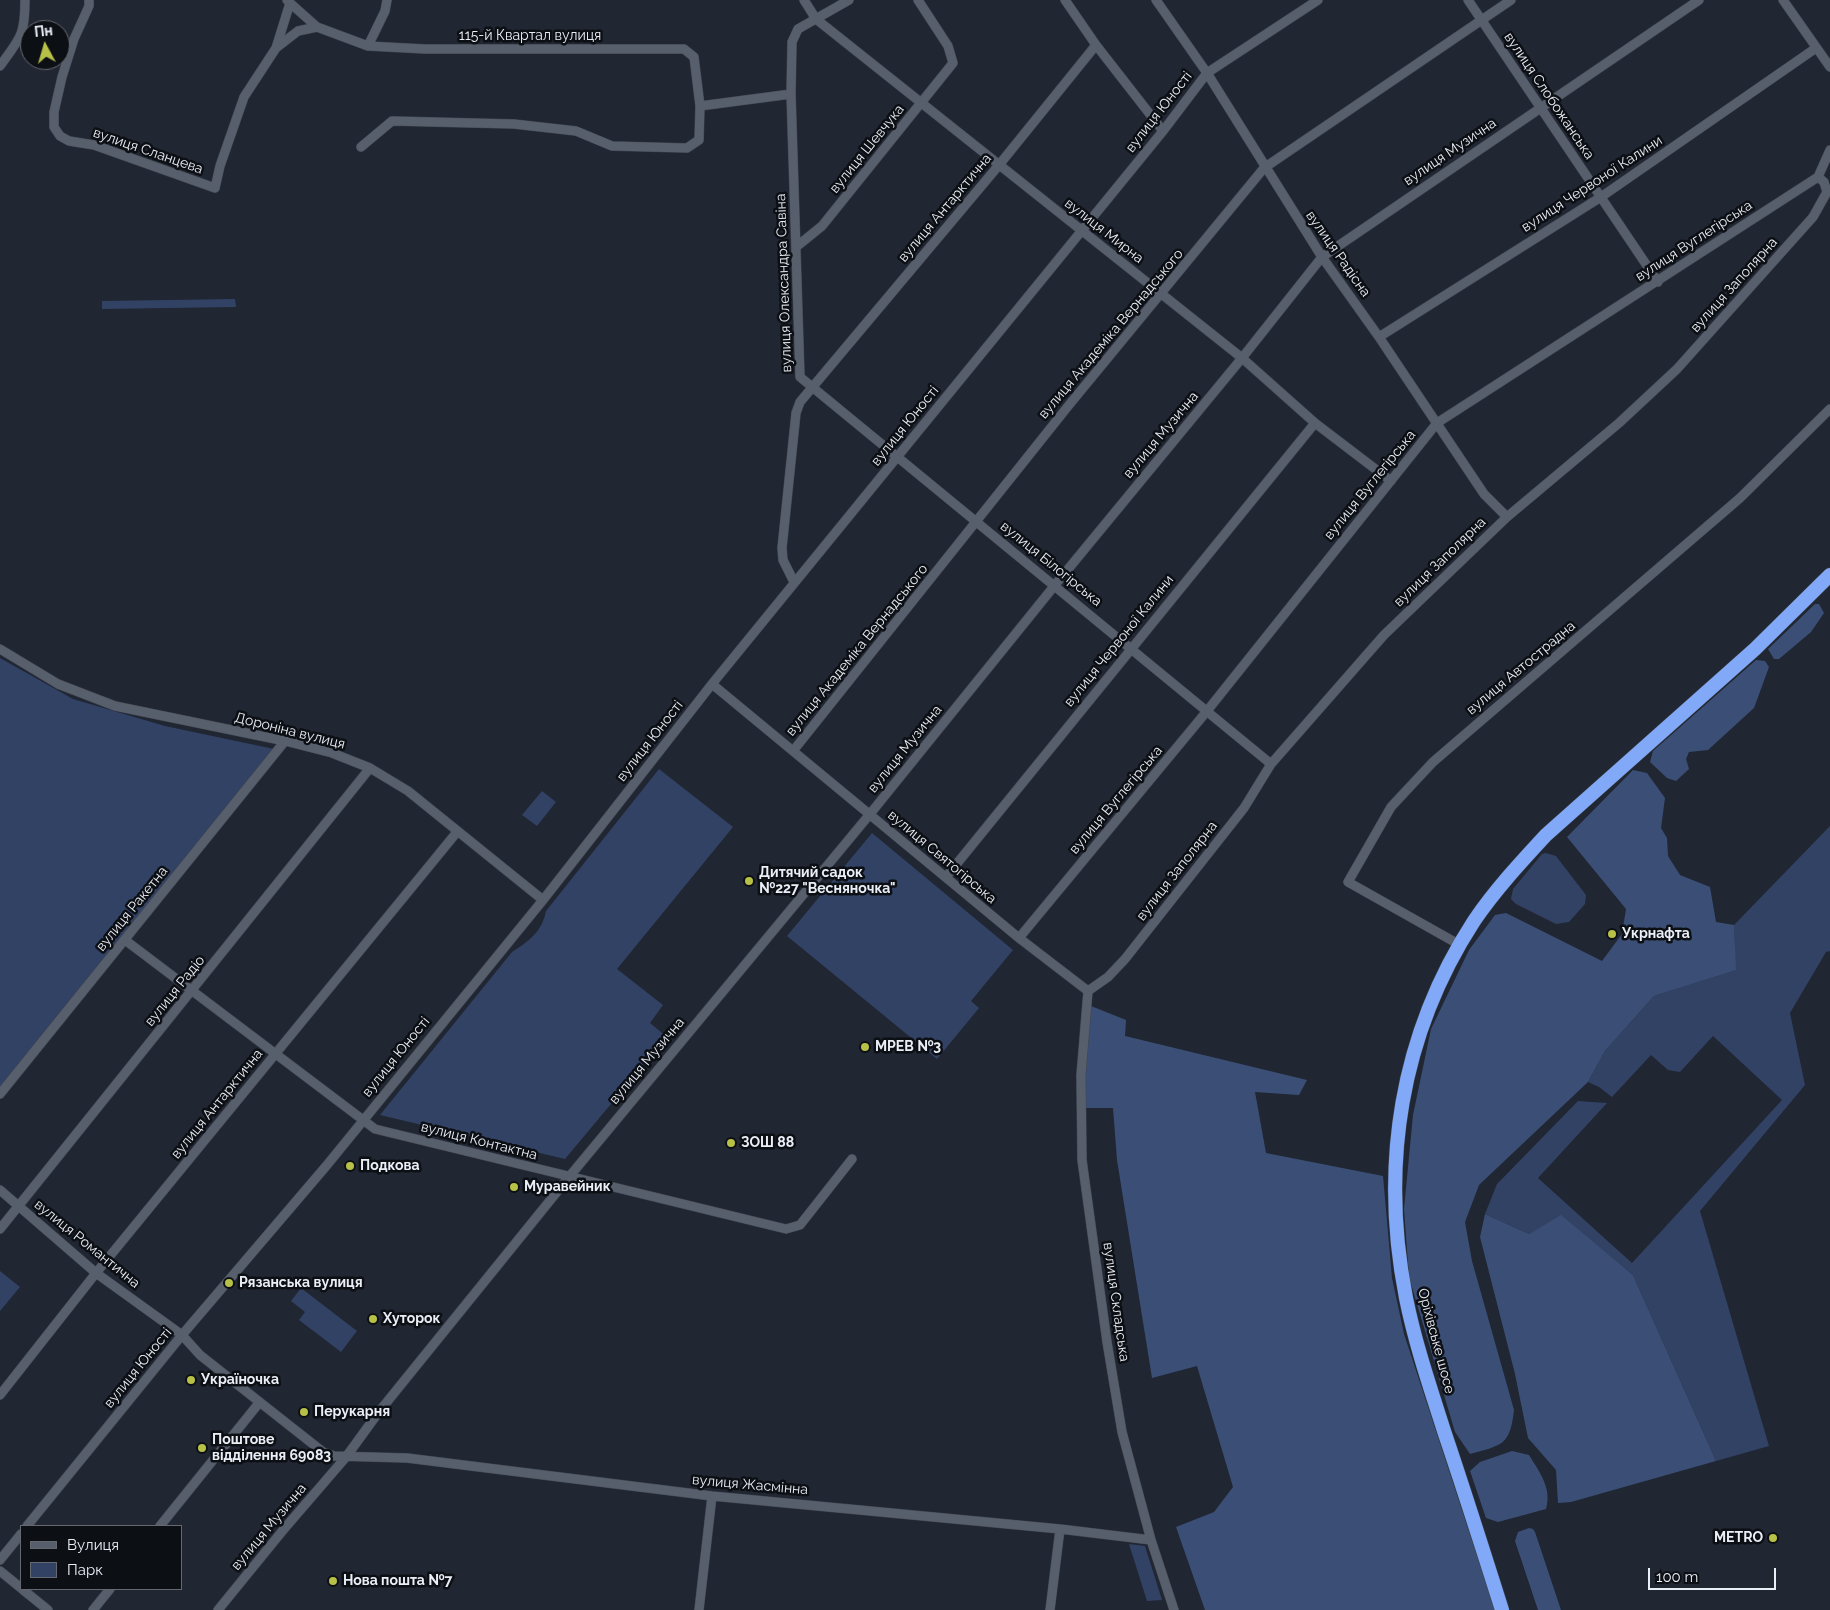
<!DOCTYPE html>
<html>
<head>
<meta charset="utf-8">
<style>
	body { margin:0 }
	#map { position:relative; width:1830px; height:1610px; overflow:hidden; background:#202632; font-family:Raleway,sans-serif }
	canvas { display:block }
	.legend { position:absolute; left:20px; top:1525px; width:162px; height:65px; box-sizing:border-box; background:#0c0f14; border:1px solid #65686e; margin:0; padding:6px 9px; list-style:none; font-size:15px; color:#eaeef6 }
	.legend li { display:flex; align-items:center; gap:10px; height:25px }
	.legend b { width:25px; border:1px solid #65686e }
	.north { position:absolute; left:20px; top:20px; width:50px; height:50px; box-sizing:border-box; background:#0c0f14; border:1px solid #65686e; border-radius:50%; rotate:354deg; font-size:14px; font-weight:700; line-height:20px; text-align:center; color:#eaeef6 }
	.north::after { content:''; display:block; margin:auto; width:18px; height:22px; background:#b7c148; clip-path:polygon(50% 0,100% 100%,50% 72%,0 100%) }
	.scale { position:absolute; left:1648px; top:1568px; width:128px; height:22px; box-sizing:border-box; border:2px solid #eaeef6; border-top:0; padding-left:6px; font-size:15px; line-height:18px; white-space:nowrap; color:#eaeef6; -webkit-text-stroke:4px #0c0f14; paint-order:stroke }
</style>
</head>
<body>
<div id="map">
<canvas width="1830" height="1610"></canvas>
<ul class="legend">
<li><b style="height:6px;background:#575e6c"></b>Вулиця</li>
<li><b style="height:14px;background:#324265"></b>Парк</li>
</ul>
<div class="north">Пн</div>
<div class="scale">100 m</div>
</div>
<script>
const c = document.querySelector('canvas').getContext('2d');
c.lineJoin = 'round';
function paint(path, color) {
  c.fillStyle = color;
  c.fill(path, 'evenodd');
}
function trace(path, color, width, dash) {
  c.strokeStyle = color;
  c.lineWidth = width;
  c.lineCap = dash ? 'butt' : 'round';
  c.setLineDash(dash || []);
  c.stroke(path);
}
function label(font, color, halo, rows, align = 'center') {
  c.font = font + ' Raleway,sans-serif';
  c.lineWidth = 5;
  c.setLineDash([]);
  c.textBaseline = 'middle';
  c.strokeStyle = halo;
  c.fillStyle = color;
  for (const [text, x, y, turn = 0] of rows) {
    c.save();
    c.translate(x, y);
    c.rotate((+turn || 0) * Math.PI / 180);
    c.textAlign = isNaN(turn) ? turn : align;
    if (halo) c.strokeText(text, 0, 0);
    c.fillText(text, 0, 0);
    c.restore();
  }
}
paint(new Path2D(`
	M 235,299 L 236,307 L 102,309 L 102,301 Z
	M 0,658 L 73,699 L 165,726 L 274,749 L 0,1088 Z
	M 659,769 L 733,827 L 617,969 L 663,1005 L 650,1023 L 667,1037 L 565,1159 L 380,1115 L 512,952 C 529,941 542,932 546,911 Z
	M 542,791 L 556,802 L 537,826 L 522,815 Z
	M 1830,826 L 1830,951 L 1826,952 L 1790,1013 L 1805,1085 L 1700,1211 L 1769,1446 L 1716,1461 L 1633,1275 L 1561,1216 L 1529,1234 L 1485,1214 L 1497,1184 L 1578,1101 L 1607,1103 L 1538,1178 L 1632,1263 L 1782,1100 L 1713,1036 L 1680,1072 L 1668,1070 L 1651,1055 L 1612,1097 L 1599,1087 L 1588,1082 L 1605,1051 L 1654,996 L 1735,970 L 1734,925 Z
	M 872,833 L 1013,950 L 971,1001 L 979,1008 L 937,1059 L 787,936 Z
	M 1546,853 L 1556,856 L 1586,895 L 1585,904 L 1569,922 L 1556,924 L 1516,904 L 1511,899 L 1513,889 L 1542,854 Z
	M 0,1271 L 20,1287 L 0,1311 Z
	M 301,1288 L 357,1331 L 341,1352 L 299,1320 L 305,1312 L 291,1301 Z
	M 1129,1544 L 1145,1546 L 1162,1600 L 1147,1601 Z`), '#324265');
paint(new Path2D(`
	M 1815,604 L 1819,604 L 1824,613 L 1811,632 L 1779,659 L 1774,659 L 1768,649 Z
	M 1756,660 L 1765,661 L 1769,667 L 1754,708 L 1708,750 L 1689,752 L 1686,759 L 1689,769 L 1676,781 L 1667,778 L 1650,762 L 1653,751 Z
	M 1633,770 L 1647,773 L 1665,798 L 1661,828 L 1667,838 L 1668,856 L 1680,875 L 1710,887 L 1716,922 L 1734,925 L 1736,970 L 1654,996 L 1605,1051 L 1588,1082 L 1479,1185 L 1465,1222 L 1472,1261 L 1514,1410 C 1510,1446 1502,1445 1470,1454 L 1455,1432 L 1409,1277 L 1404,1209 L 1413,1115 L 1431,1029 L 1469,950 L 1495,915 L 1506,913 L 1602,961 L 1622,934 L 1626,909 L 1567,837 Z
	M 1086,1004 L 1126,1020 L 1125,1036 L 1307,1080 L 1299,1095 L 1255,1092 L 1266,1153 L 1383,1176 L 1392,1278 L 1404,1334 L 1495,1610 L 1205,1610 L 1176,1527 L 1214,1512 L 1233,1487 L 1197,1366 L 1152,1378 L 1117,1160 L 1113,1108 L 1082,1108 Z
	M 1485,1214 L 1529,1234 L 1561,1215 L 1633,1275 L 1716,1461 L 1571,1502 L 1558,1503 L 1556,1470 L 1528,1438 L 1515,1374 L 1480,1237 Z
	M 1512,1451 L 1529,1455 C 1540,1473 1552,1488 1546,1509 L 1498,1522 L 1486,1518 L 1470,1471 L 1480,1462 Z
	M 1529,1528 L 1533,1529 L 1535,1532 L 1561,1610 L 1538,1610 L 1515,1541 L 1518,1532 Z`), '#3b4f76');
const minor = new Path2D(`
	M 89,0 L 89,6 L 74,39 L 62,77 L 54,112 L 54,127 L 60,136 L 69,141 L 94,145 L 215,188 L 220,166 L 244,97 L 276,48 L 290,3 L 287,0
	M 804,0 L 816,19 L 1242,358 L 1315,423 L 1391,481
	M 849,0 L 798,29 L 792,42 L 791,94 L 800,377 L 1271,764
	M 1065,0 L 1096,45 L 1163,131
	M 1156,0 L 1207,73 L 1322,257 L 1379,337 L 1484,494 L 1507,517
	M 1468,0 L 1658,282
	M 1783,0 L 1830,67
	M 290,3 L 317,27 L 368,46 L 425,49 L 684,49 L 694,57 L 700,106 L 699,140 L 687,148 L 612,146 L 576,131 L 514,124 L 392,121 L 361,147
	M 368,46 L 385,11 L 387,0
	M 276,48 L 298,31 L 317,27
	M 0,66 C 20,38 25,36 25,0
	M 700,106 L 791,94
	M 796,247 L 822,226 L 953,63 L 948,46 L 918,0
	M 1379,337 L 1601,197 L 1816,48
	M 794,582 L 783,560 L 782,548 L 796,413 L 800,402 L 999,165 L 1096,45
	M 0,649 L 58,684 L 115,706 L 285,741 L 332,753 L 370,768 L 408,791 L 543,900
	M 712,684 L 1019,938 L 1088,991
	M 793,751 L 1069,405 L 1264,168 L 1511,0
	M 946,877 L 1315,423
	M 1019,938 L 1207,711 L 1437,423 L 1818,177 L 1830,150
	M 125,940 L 375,1129 L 786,1229 L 800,1225 L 852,1159
	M 1460,945 L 1348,882 L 1391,807 L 1433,762 L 1740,498 L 1830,409
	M 1088,991 L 1108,977 L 1125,959 L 1244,808 L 1271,764 L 1384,635 L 1507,517 L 1619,423 L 1677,369 L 1813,217 L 1827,192 L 1824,182 L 1818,177
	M 1088,991 L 1081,1075 L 1082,1160 L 1107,1342 L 1122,1432 L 1151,1540 L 1174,1610
	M 0,1094 L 285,741
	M 0,1190 L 96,1273 L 182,1335 L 200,1355 L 323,1452 L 334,1456 L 407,1458 L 712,1496 L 1060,1529 L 1151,1540
	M 0,1229 L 370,768
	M 0,1395 L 96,1273 L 457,832
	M 27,1526 L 182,1335 L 327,1165 L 543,900 L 712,684 L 1163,131 L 1207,73 L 1318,0
	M 160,1526 L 259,1403
	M 0,1560 L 21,1534
	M 0,1571 L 21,1588
	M 22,1589 L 48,1610
	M 93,1610 L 110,1589
	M 218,1610 L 284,1529 L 346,1457 L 378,1413 L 569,1177 L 870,814 L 1055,585 L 1242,358 L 1322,257 L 1699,0
	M 699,1610 L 712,1496
	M 1050,1610 L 1060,1529`);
const highway = new Path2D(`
	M 1502,1610 C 1483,1550 1464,1490 1444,1431 C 1430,1387 1415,1343 1406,1298 C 1380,1166 1400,1035 1474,921 C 1495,890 1521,862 1546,835 L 1755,649 L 1830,575`);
trace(minor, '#3f454e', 10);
trace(highway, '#3f454e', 15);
trace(minor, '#575e6c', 9);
trace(highway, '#82a9f8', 14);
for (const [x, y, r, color] of [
	[749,881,5,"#b7c148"],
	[1612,934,5,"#b7c148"],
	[865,1047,5,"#b7c148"],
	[731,1143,5,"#b7c148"],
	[350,1166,5,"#b7c148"],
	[514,1187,5,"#b7c148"],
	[229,1283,5,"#b7c148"],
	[373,1319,5,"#b7c148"],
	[191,1380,5,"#b7c148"],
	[304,1412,5,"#b7c148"],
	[202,1448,5,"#b7c148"],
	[1773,1538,5,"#b7c148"],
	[333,1581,5,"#b7c148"]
]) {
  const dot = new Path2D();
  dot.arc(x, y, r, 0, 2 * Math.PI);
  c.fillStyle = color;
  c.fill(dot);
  trace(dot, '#0c0f14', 2);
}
label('14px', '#eaeef6', '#0c0f14', [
	["115-й Квартал вулиця",530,36],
	["вулиця Слобожанська",1549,96,56],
	["вулиця Юності",1159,112,-52],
	["вулиця Шевчука",867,149,-51],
	["вулиця Сланцева",148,151,19],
	["вулиця Музична",1450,152,-34],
	["вулиця Червоної Калини",1592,184,-33],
	["вулиця Антарктична",945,208,-50],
	["вулиця Мирна",1104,231,38],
	["вулиця Вуглегірська",1694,241,-33],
	["вулиця Радісна",1338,254,55],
	["вулиця Олександра Савіна",784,283,-92],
	["вулиця Заполярна",1734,285,-48],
	["вулиця Академіка Вернадського",1111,334,-50],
	["вулиця Юності",905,426,-51],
	["вулиця Музична",1161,435,-50],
	["вулиця Вуглегірська",1370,485,-51],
	["вулиця Заполярна",1440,562,-44],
	["вулиця Білогірська",1051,564,39],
	["вулиця Червоної Калини",1119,641,-51],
	["вулиця Академіка Вернадського",857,650,-51],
	["вулиця Автострадна",1521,668,-40],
	["Дороніна вулиця",290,731,14],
	["вулиця Юності",650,741,-52],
	["вулиця Музична",905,749,-51],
	["вулиця Вуглегірська",1116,800,-50],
	["вулиця Святогірська",942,857,40],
	["вулиця Заполярна",1177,871,-52],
	["вулиця Ракетна",132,909,-51],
	["вулиця Радіо",175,991,-51],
	["вулиця Юності",396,1057,-51],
	["вулиця Музична",647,1061,-50],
	["вулиця Антарктична",217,1104,-51],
	["вулиця Контактна",479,1141,14],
	["вулиця Романтична",87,1244,39],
	["вулиця Складська",1116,1302,82],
	["Оріхівське шосе",1436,1341,75],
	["вулиця Юності",138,1368,-51],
	["вулиця Жасмінна",750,1485,5],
	["вулиця Музична",269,1527,-50]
]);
label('bold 14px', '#eaeef6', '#0c0f14', [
	["Дитячий садок",759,873],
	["№227 \"Весняночка\"",759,889],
	["Укрнафта",1622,934],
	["МРЕВ №3",875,1047],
	["ЗОШ 88",741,1143],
	["Подкова",360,1166],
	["Муравейник",524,1187],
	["Рязанська вулиця",239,1283],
	["Хуторок",383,1319],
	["Україночка",201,1380],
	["Перукарня",314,1412],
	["Поштове",212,1440],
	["відділення 69083",212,1456],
	["METRO",1763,1538,"right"],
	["Нова пошта №7",343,1581]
], 'left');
</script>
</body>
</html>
